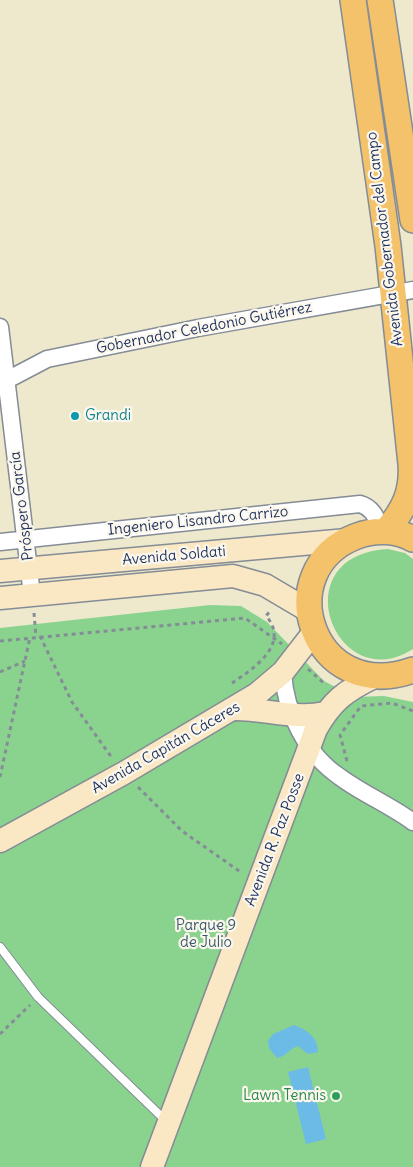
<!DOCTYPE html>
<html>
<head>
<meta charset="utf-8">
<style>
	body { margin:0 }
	canvas { display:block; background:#eee8cd }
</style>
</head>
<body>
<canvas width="413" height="1167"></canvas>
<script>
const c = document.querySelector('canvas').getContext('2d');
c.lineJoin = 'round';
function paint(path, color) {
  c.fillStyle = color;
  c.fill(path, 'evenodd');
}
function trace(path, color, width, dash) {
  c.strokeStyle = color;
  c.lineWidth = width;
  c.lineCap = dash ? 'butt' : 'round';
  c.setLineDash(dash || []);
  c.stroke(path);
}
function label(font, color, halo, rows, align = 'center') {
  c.font = font + ' Delius,sans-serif';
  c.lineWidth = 4.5;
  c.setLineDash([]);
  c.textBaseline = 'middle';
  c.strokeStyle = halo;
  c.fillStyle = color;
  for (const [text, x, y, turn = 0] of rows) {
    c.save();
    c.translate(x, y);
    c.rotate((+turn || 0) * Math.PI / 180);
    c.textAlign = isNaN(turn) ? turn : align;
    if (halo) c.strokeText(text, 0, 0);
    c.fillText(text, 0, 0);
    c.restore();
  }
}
paint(new Path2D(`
	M 388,549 L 405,553 L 413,559 L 413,649 C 336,699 280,555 388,549 Z
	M 210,605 L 241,606 L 267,622 L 324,681 L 354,697 L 384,696 L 413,702 L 413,1167 L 0,1167 L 0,628 Z`), '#8ad38f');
paint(new Path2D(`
	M 294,1025 C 307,1030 318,1037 318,1052 L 308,1054 L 298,1046 C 289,1049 287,1056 277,1058 L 269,1048 L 268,1041 L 273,1034 Z
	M 308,1067 L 326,1139 L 306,1144 L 288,1072 Z`), '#6cbae6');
const lane = new Path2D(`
	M 0,947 L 38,997 L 165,1120`);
const street = new Path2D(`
	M 0,327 L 32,595
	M 0,381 L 7,380 L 47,359 L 198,328 L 413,290
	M 0,542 L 360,504 C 374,508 377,520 382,531
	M 283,672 C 285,712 306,754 340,777 C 363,794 390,805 413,822`);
const secondary = new Path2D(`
	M 0,571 L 347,540
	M 0,598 L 233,576 L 265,585 L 309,611
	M 232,709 C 264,708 294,720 325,713
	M 0,841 L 124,773 L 257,694 L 283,672 L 314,632
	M 152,1167 L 316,729 C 332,701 345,691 374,677`);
const primary = new Path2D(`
	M 353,0 L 388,246 L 411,464 C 413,492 404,510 386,531
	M 380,0 L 413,220
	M 413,539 C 397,530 375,529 357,536 C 268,569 312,706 413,670`);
trace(lane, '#848c96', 10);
trace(street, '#848c96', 19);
trace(secondary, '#848c96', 25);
trace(primary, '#848c96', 28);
trace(new Path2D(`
	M 34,613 L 36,637
	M 40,636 L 72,702 L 112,758
	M 0,641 L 245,618 L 282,644
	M 308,669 L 326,685
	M 0,672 L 25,661
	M 232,683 C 253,669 291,644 266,616 L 271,610
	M 347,761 L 340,735 L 361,706 L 392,703 L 413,711
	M 0,777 L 30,637
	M 138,787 L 182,831 L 242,873
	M 0,1034 L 30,1005`), '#848c96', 3, [4, 4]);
trace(lane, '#fff', 8);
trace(street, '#fff', 16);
trace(secondary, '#fae7c3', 22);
trace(primary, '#f3c26a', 25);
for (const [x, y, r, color] of [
	[75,416,5,"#0f9aa8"],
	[336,1096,5,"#2e9e5b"]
]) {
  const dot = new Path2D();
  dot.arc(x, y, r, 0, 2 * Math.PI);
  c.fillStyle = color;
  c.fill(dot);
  trace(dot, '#fbf7ec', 2);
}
label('15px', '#1b2f5e', '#fbf7ec', [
	["Avenida Gobernador del Campo",385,239,-97],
	["Gobernador Celedonio Gutiérrez",204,328,-11],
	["Próspero García",22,506,-97],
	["Ingeniero Lisandro Carrizo",198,521,-6],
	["Avenida Soldati",174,556,-5],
	["Avenida Capitán Cáceres",166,748,-30],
	["Avenida R. Paz Posse",275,840,-69]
]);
label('15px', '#0d838f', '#fbf7ec', [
	["Grandi",85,416]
], 'left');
label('15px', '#37586a', '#fbf7ec', [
	["Parque 9",206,926],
	["de Julio",206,943]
]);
label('15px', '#27864d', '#fbf7ec', [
	["Lawn Tennis",326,1096]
], 'right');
</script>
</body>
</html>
